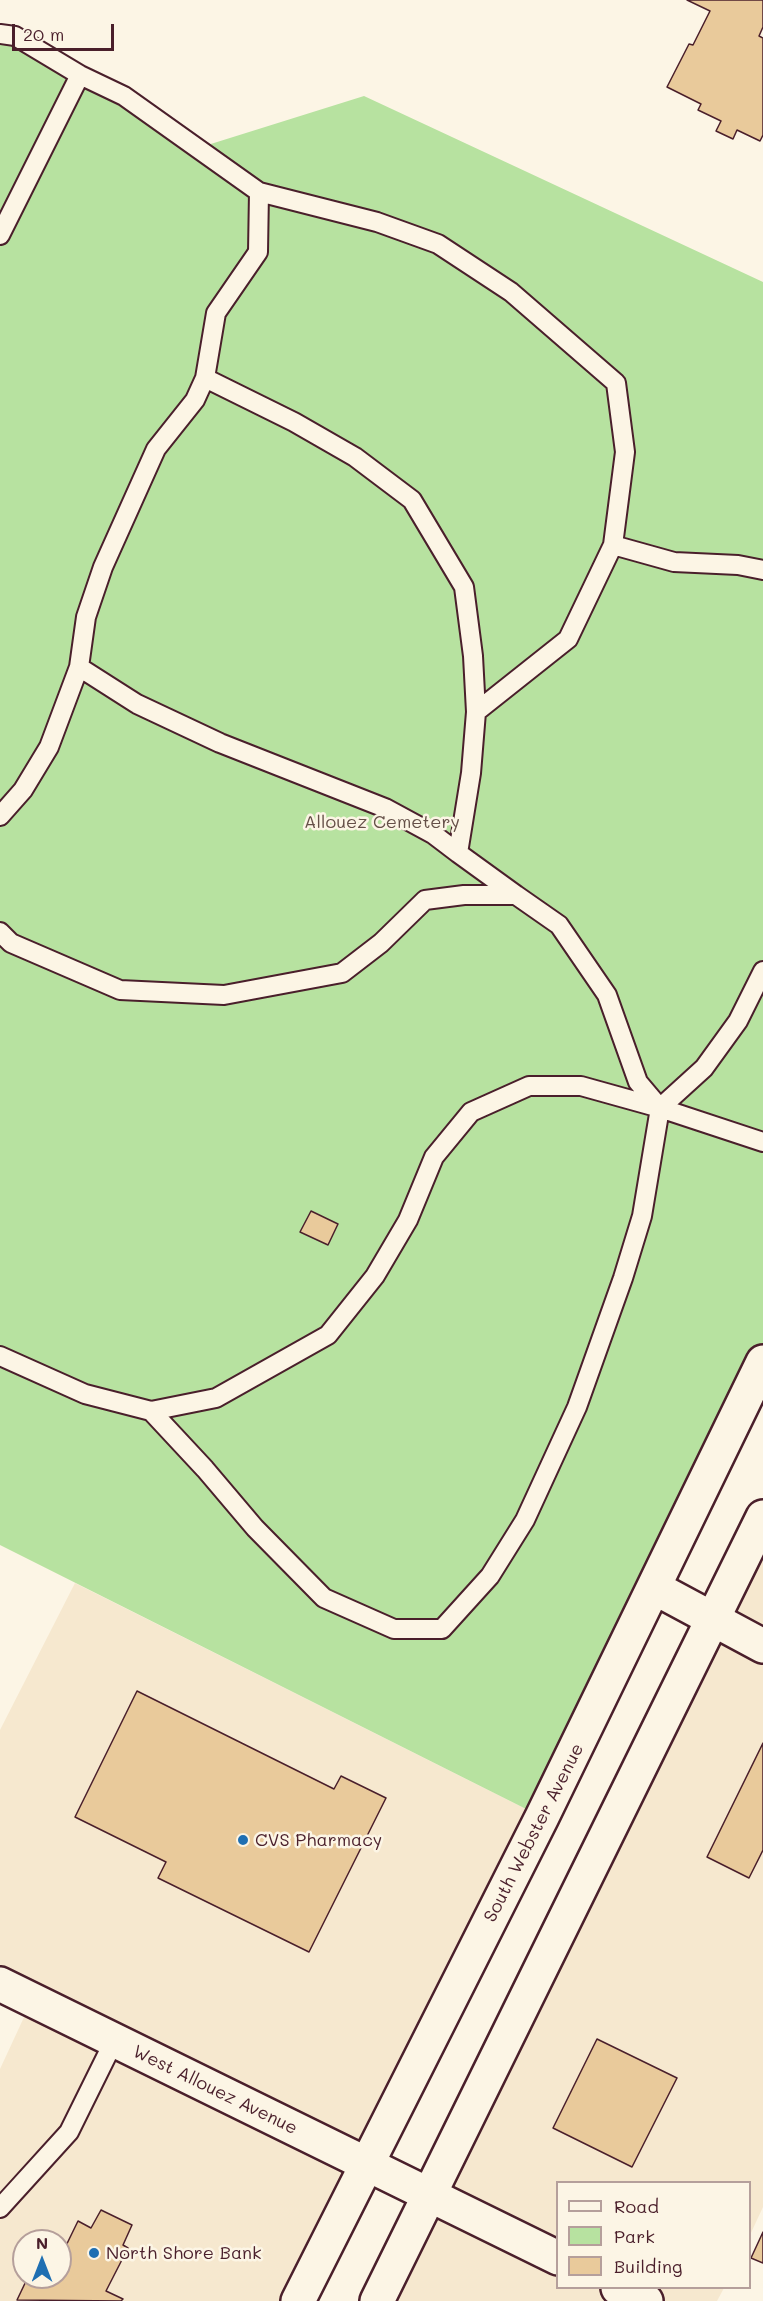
<!DOCTYPE html>
<html>
<head>
<meta charset="utf-8">
<style>
	body { margin:0 }
	#map { position:relative; width:763px; height:2301px; overflow:hidden; background:#fcf5e5; font-family:Mali,sans-serif }
	canvas { display:block }
	.legend { position:absolute; left:556px; top:2181px; width:195px; height:108px; box-sizing:border-box; background:#fcf5e5; border:2px solid #b59f9b; margin:0; padding:8px 10px; list-style:none; font-size:18px; color:#4a1f2b }
	.legend li { display:flex; align-items:center; gap:12px; height:30px }
	.legend b { width:30px; border:2px solid #b59f9b }
	.north { position:absolute; left:12px; top:2229px; width:60px; height:60px; box-sizing:border-box; background:#fcf5e5; border:2px solid #b59f9b; border-radius:50%; rotate:0deg; font-size:16px; font-weight:700; line-height:24px; text-align:center; color:#4a1f2b }
	.north::after { content:''; display:block; margin:auto; width:21px; height:27px; background:#1f6fb2; clip-path:polygon(50% 0,100% 100%,50% 72%,0 100%) }
	.scale { position:absolute; left:12px; top:24px; width:102px; height:27px; box-sizing:border-box; border:3px solid #4a1f2b; border-top:0; padding-left:8px; font-size:18px; line-height:21px; white-space:nowrap; color:#4a1f2b; -webkit-text-stroke:4px #fcf5e5; paint-order:stroke }
</style>
</head>
<body>
<div id="map">
<canvas width="763" height="2301"></canvas>
<ul class="legend">
<li><b style="height:8px;background:#fcf5e5"></b>Road</li>
<li><b style="height:16px;background:#b7e2a0"></b>Park</li>
<li><b style="height:16px;background:#e9ca9b"></b>Building</li>
</ul>
<div class="north">N</div>
<div class="scale">20 m</div>
</div>
<script>
const c = document.querySelector('canvas').getContext('2d');
c.lineJoin = 'round';
function paint(path, color) {
  c.fillStyle = color;
  c.fill(path, 'evenodd');
}
function trace(path, color, width, dash) {
  c.strokeStyle = color;
  c.lineWidth = width;
  c.lineCap = dash ? 'butt' : 'round';
  c.setLineDash(dash || []);
  c.stroke(path);
}
function label(font, color, halo, rows, align = 'center') {
  c.font = font + ' Mali,sans-serif';
  c.lineWidth = 5;
  c.setLineDash([]);
  c.textBaseline = 'middle';
  c.strokeStyle = halo;
  c.fillStyle = color;
  for (const [text, x, y, turn = 0] of rows) {
    c.save();
    c.translate(x, y);
    c.rotate((+turn || 0) * Math.PI / 180);
    c.textAlign = isNaN(turn) ? turn : align;
    if (halo) c.strokeText(text, 0, 0);
    c.fillText(text, 0, 0);
    c.restore();
  }
}
paint(new Path2D(`
	M 763,1517 L 763,2207 L 750,2235 L 750,2182 L 558,2182 L 558,2288 L 724,2288 L 717,2301 L 377,2301 Z
	M 75,1583 L 542,1817 L 298,2301 L 0,2301 L 0,2069 L 32,2000 L 0,1984 L 0,1730 ZM 24,2241 L 60,2241 L 60,2277 L 24,2277 Z`), '#f6e8cf');
paint(new Path2D(`
	M 0,34 L 198,148 L 364,96 L 763,282 L 763,1362 L 542,1817 L 0,1545 Z`), '#b7e2a0');
const building = new Path2D(`
	M 687,0 L 763,0 L 763,27 L 759,36 L 763,38 L 763,135 L 760,141 L 737,130 L 733,139 L 716,131 L 721,121 L 698,110 L 701,104 L 667,87 L 689,44 L 693,45 L 710,11 Z
	M 311,1211 L 338,1224 L 328,1245 L 300,1232 Z
	M 137,1691 L 334,1789 L 341,1776 L 386,1798 L 309,1952 L 158,1878 L 166,1862 L 75,1817 Z
	M 763,1743 L 763,1850 L 749,1878 L 707,1857 Z
	M 597,2039 L 677,2078 L 632,2167 L 553,2128 Z
	M 101,2210 L 132,2225 L 123,2245 L 128,2248 L 106,2291 L 123,2299 L 121,2301 L 17,2300 L 28,2277 L 50,2279 L 60,2277 L 60,2258 L 78,2221 L 91,2228 Z
	M 763,2232 L 763,2263 L 751,2258 Z`);
paint(building, '#e9ca9b');
trace(building, '#4a1f2b', 1.5);
const service = new Path2D(`
	M 0,34 L 15,36 L 80,75 L 124,96 L 259,192 L 258,252 L 216,313 L 205,378 L 195,400 L 156,449 L 103,567 L 86,617 L 79,667 L 49,747 L 23,790 L 0,816
	M 259,192 L 377,222 L 438,244 L 511,292 L 616,383 L 625,452 L 613,545 L 674,562 L 738,565 L 763,570
	M 0,235 L 80,75
	M 205,378 L 294,422 L 355,457 L 412,500 L 464,587 L 473,656 L 476,712 L 471,773 L 458,853 L 516,895
	M 79,667 L 137,704 L 220,743 L 385,808 L 433,834 L 458,853
	M 476,712 L 568,639 L 613,545
	M 0,932 L 11,943 L 120,990 L 224,995 L 342,973 L 381,943 L 425,900 L 464,895 L 516,895 L 559,925 L 607,995 L 638,1082 L 660,1108 L 763,1142
	M 0,1356 L 85,1394 L 151,1411 L 216,1398 L 328,1335 L 375,1276 L 408,1220 L 434,1157 L 471,1112 L 529,1086 L 581,1086 L 660,1108
	M 151,1411 L 205,1469 L 255,1528 L 324,1598 L 394,1629 L 442,1629 L 490,1576 L 525,1520 L 577,1407 L 623,1278 L 642,1216 L 660,1108 L 704,1068 L 738,1021 L 763,971
	M 0,2208 L 69,2132 L 114,2041`);
const minor = new Path2D(`
	M 655,1588 L 763,1646`);
const tertiary = new Path2D(`
	M 0,1984 L 558,2258
	M 618,2288 L 646,2301`);
const secondary = new Path2D(`
	M 298,2301 L 542,1817 L 763,1362
	M 377,2301 L 763,1517`);
trace(service, '#4a1f2b', 22);
trace(minor, '#4a1f2b', 38);
trace(tertiary, '#4a1f2b', 38);
trace(secondary, '#4a1f2b', 38);
trace(service, '#fcf5e5', 18);
trace(minor, '#fcf5e5', 33);
trace(tertiary, '#fcf5e5', 33);
trace(secondary, '#fcf5e5', 33);
for (const [x, y, r, color] of [
	[243,1840,6,"#1f6fb2"],
	[94,2253,6,"#1f6fb2"]
]) {
  const dot = new Path2D();
  dot.arc(x, y, r, 0, 2 * Math.PI);
  c.fillStyle = color;
  c.fill(dot);
  trace(dot, '#fcf5e5', 2);
}
label('18px', '#655048', '#fcf5e5', [
	["Allouez Cemetery",382,822]
]);
label('18px', '#4a1f2b', '#fcf5e5', [
	["South Webster Avenue",534,1833,-63],
	["West Allouez Avenue",215,2090,26]
]);
label('18px', '#4a1f2b', '#fcf5e5', [
	["CVS Pharmacy",255,1840],
	["North Shore Bank",106,2253]
], 'left');
</script>
</body>
</html>
